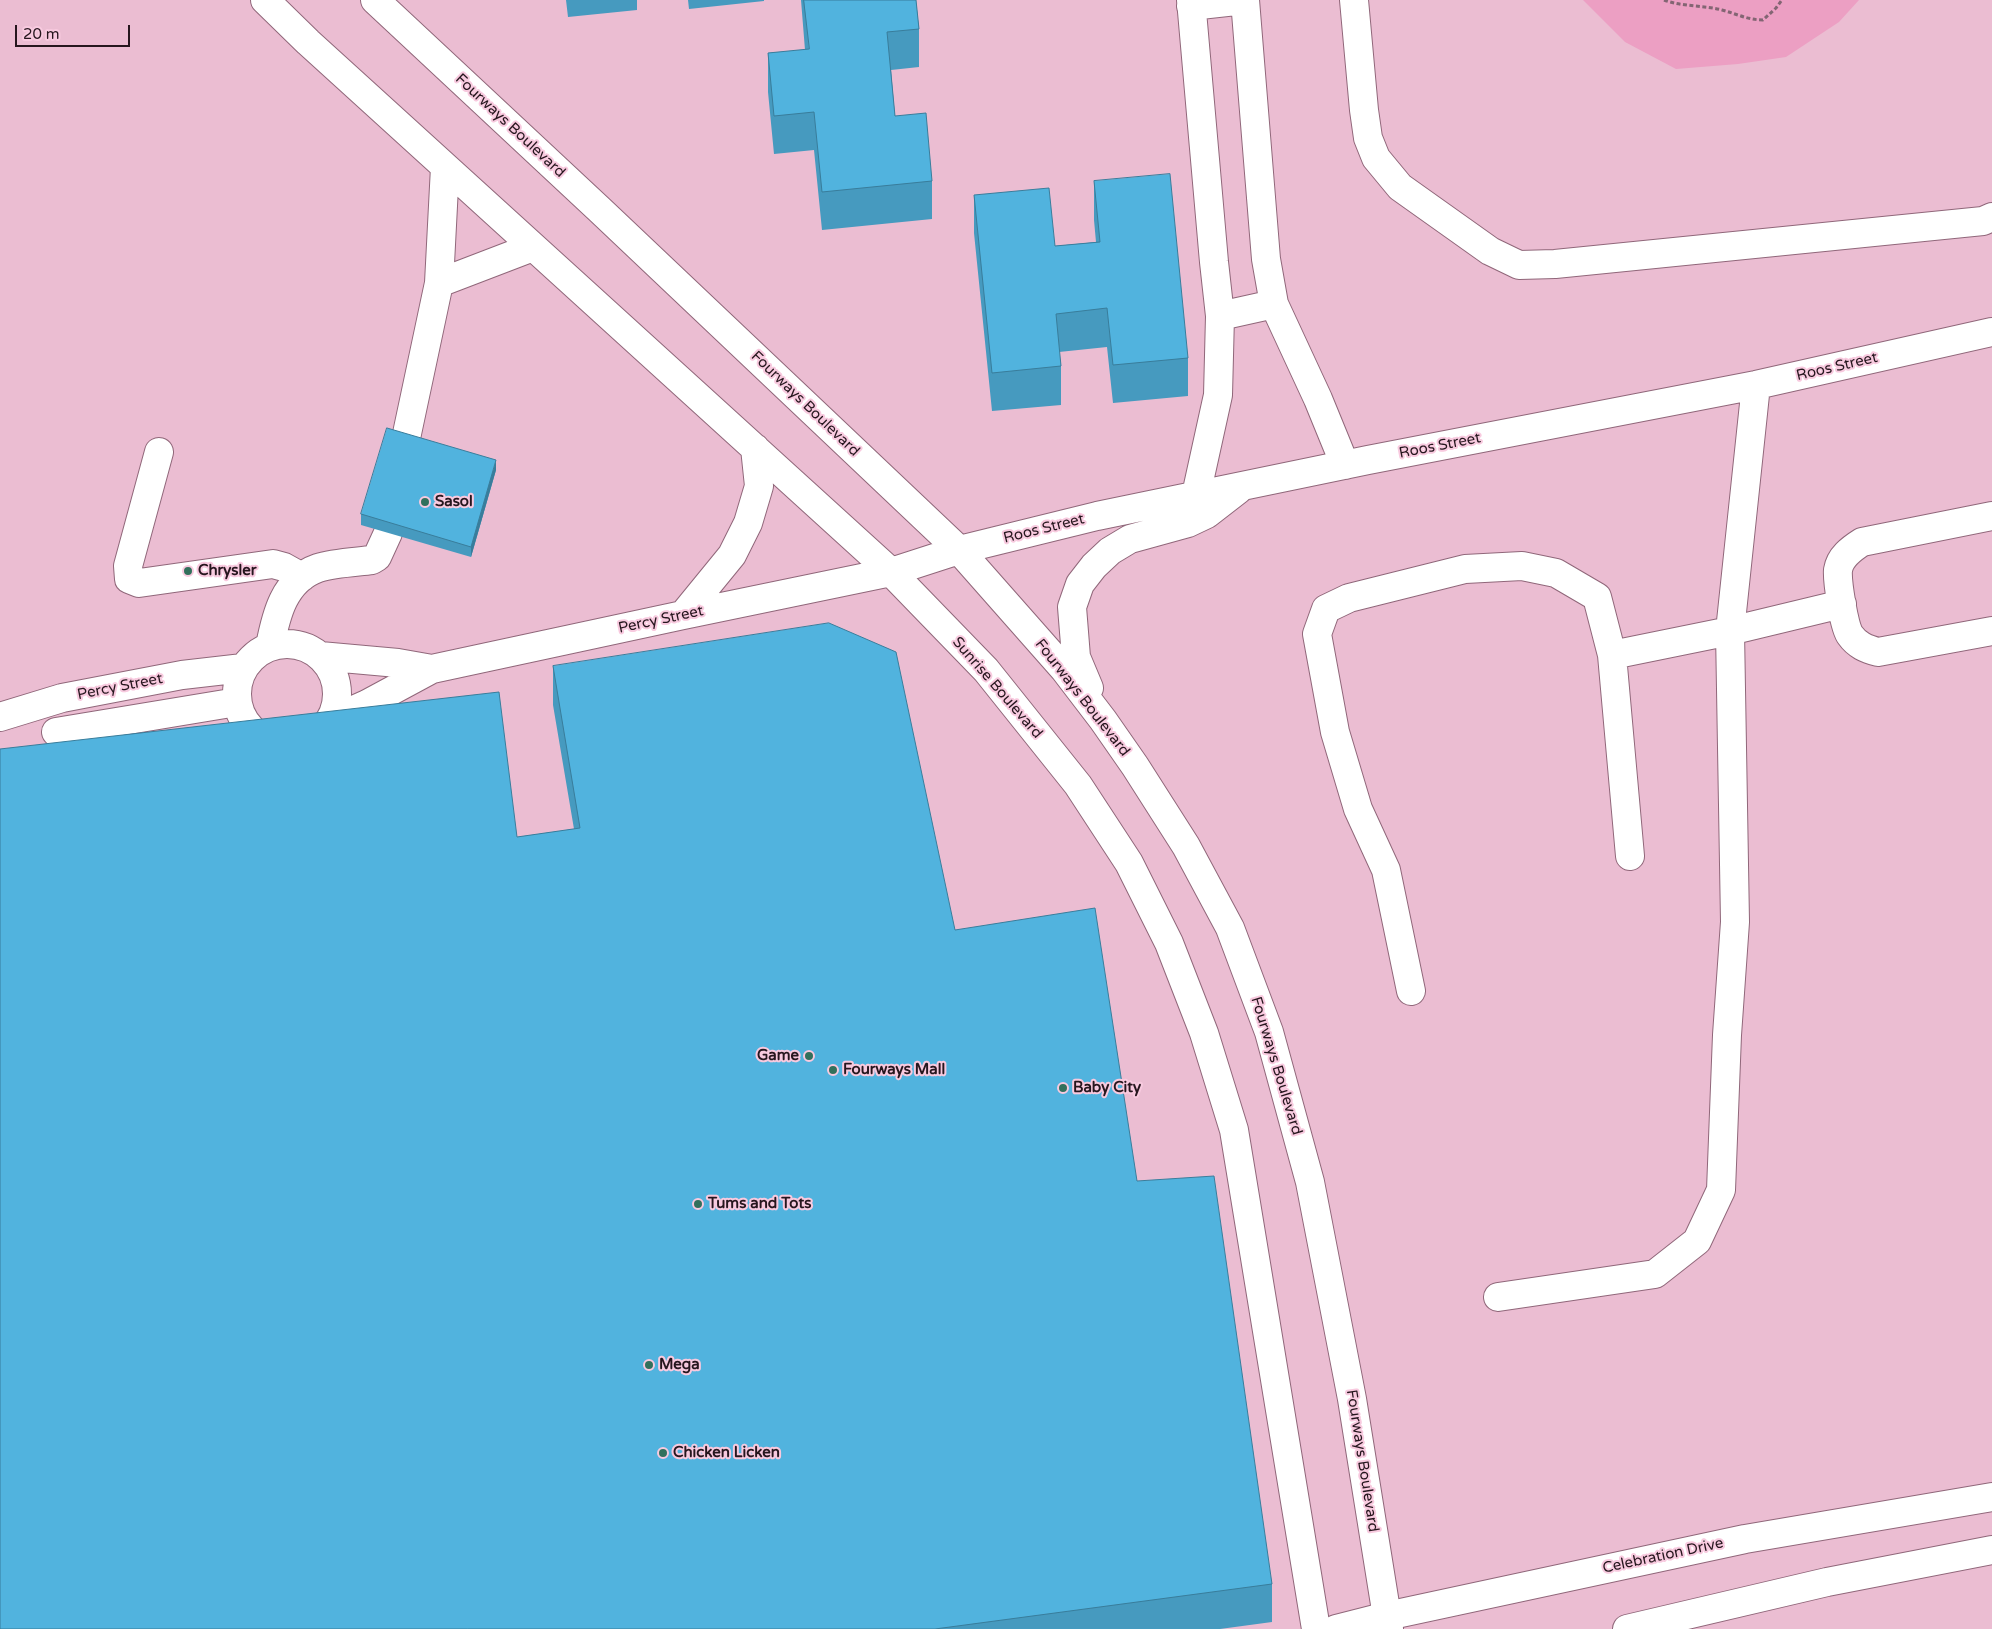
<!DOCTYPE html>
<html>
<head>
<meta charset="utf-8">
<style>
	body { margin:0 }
	#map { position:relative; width:1992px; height:1629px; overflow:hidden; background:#ebbdd2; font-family:"Varela Round",sans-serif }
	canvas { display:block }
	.scale { position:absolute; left:15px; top:25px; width:115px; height:22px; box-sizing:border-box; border:2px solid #26161e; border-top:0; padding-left:6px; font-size:15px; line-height:18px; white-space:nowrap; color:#26161e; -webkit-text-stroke:4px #f8cadf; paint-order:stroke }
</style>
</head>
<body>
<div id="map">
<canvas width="1992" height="1629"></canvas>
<div class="scale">20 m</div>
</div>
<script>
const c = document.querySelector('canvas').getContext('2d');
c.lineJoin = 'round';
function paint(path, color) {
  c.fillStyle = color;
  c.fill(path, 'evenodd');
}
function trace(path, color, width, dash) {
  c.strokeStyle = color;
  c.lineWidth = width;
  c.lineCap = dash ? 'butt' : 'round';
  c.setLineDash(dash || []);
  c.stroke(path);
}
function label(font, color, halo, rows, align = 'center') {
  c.font = font + ' "Varela Round",sans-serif';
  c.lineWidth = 4;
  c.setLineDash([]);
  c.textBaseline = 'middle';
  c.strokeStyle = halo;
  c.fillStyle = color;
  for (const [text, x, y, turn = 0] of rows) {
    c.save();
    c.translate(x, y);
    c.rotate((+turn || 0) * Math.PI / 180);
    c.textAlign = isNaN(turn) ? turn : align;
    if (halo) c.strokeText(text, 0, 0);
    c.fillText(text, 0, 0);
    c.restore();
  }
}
paint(new Path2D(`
	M 1583,0 L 1859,0 L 1839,22 L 1786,57 L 1738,64 L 1676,69 L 1625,42 Z`), '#ec9fc3');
const minor = new Path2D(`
	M 265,0 L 308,42 L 891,572 L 986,670 L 1078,785 L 1129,863 L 1169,943 L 1204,1033 L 1234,1130 L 1316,1629
	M 375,0 L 600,210 L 959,550 L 1064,669 L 1103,720 L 1135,766 L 1186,846 L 1230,928 L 1269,1032 L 1310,1182 L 1352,1399 L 1389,1629
	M 1191,0 L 1214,262 L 1220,316 L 1218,395 L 1196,495
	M 1354,0 L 1364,110 L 1368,138 L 1376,158 L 1400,187 L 1490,251 L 1519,265 L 1555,264 L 1983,221 L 1992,217
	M 1191,6 L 1245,0 L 1266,259 L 1274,304 L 1318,399 L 1345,465
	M 439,283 L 533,247
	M 1220,316 L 1274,304
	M 405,443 L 439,283 L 445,167
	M 159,452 L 128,566 L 129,579 L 139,583 L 273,564 L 284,567 L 302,577
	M 1992,516 L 1862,542 C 1851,549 1840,557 1838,570 C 1837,580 1844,628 1850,635 C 1857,645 1866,649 1878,652 L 1992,631
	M 683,615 L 732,555 L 748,523 L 759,486 L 755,448
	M237 694a50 50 0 1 1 100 0a50 50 0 1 1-100 0Z
	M 270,646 C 276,615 284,580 318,568 C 333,563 356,562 372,560 L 377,557 L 388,533
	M 1612,655 L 1730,631 L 1842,604
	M 320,656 L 398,663 L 432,669
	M 1089,688 L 1076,657 L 1072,607 L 1080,584 L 1094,566 L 1110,551 L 1130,539 L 1188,523 L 1207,514 L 1238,490
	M 0,717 L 62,698 L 182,675 L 243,668
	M 329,721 L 367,704 L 432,669 L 683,615 L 891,572 L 959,550 L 1097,516 L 1368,460 L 1756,385 L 1992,332
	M 56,732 L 237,702
	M 1411,991 L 1386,870 L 1358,809 L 1335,732 L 1317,634 L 1326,609 L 1349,598 L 1465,569 L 1522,566 L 1556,573 L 1597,597 L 1612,655 L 1630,856
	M 1498,1297 L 1655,1274 L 1697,1241 L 1721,1190 L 1727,1035 L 1735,922 L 1730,631 L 1756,385
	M 1336,1629 L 1387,1616 L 1745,1539 L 1992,1497
	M 1627,1629 L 1827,1582 L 1992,1550`);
trace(minor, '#90677a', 30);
trace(new Path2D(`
	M 1664,0 C 1683,7 1703,5 1722,10 C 1737,14 1748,20 1763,20 L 1776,8 L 1782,0`), '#836573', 3, [4, 2.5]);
trace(minor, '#fff', 28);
paint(new Path2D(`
	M 566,0 L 637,0 L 637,10 L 568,17 Z
	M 688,0 L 764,0 L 764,1 L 689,9 Z
	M 801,0 L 916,0 L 919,29 L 919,67 L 891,70 L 895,116 L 932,181 L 932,219 L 822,230 L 814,150 L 774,154 L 768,92 L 768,53 L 805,50 Z
	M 1094,181 L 1188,358 L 1188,396 L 1113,403 L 1107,347 L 1059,352 L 1061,366 L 1061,405 L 992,411 L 974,233 L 974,195 L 1055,246 L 1096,242 L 1094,220 Z
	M 496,470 L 471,557 L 361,525 L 361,514 Z
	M 553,666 L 955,930 L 1137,1181 L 1272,1584 L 1272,1622 L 1220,1629 L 0,1629 L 517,837 L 574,829 L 553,705 Z`), '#469abf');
paint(new Path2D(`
	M 496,460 L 496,470 L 471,557 L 471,547 Z`), '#397d9b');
const building = new Path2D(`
	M 804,0 L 916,0 L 919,29 L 887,32 L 895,116 L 926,113 L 932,181 L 822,192 L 814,112 L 774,116 L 768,53 L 809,49 Z
	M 1170,174 L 1188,358 L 1113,365 L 1107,308 L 1056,314 L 1061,366 L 992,373 L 974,195 L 1049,188 L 1055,246 L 1100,242 L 1094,181 Z
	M 387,428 L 496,460 L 471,547 L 361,514 Z
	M 829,623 L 896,652 L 955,930 L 1095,908 L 1137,1181 L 1214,1176 L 1272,1584 L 935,1629 L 0,1629 L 0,749 L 499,692 L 517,837 L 580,828 L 553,666 Z`);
paint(building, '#51b3de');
trace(building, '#397d9b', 1);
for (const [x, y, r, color] of [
	[425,502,5,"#32705c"],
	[188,571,5,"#32705c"],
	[809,1056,5,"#32705c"],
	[833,1070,5,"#32705c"],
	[1063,1088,5,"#32705c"],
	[698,1204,5,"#32705c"],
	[649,1365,5,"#32705c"],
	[663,1453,5,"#32705c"]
]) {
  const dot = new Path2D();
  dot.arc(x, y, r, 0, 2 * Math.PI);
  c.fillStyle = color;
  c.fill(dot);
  trace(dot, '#f8cadf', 2);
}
label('15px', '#26161e', '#f8cadf', [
	["Fourways Boulevard",510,126,43],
	["Roos Street",1837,367,-13],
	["Fourways Boulevard",805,404,44],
	["Roos Street",1440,446,-11],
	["Roos Street",1044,529,-14],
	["Percy Street",661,620,-12],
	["Percy Street",120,687,-11],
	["Sunrise Boulevard",997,688,49],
	["Fourways Boulevard",1082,698,52],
	["Fourways Boulevard",1276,1066,73],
	["Fourways Boulevard",1362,1461,81],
	["Celebration Drive",1663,1556,-12]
]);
label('bold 15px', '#26161e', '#f8cadf', [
	["Sasol",435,502],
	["Chrysler",198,571],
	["Game",799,1056,"right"],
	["Fourways Mall",843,1070],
	["Baby City",1073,1088],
	["Tums and Tots",708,1204],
	["Mega",659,1365],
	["Chicken Licken",673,1453]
], 'left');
</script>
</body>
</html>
